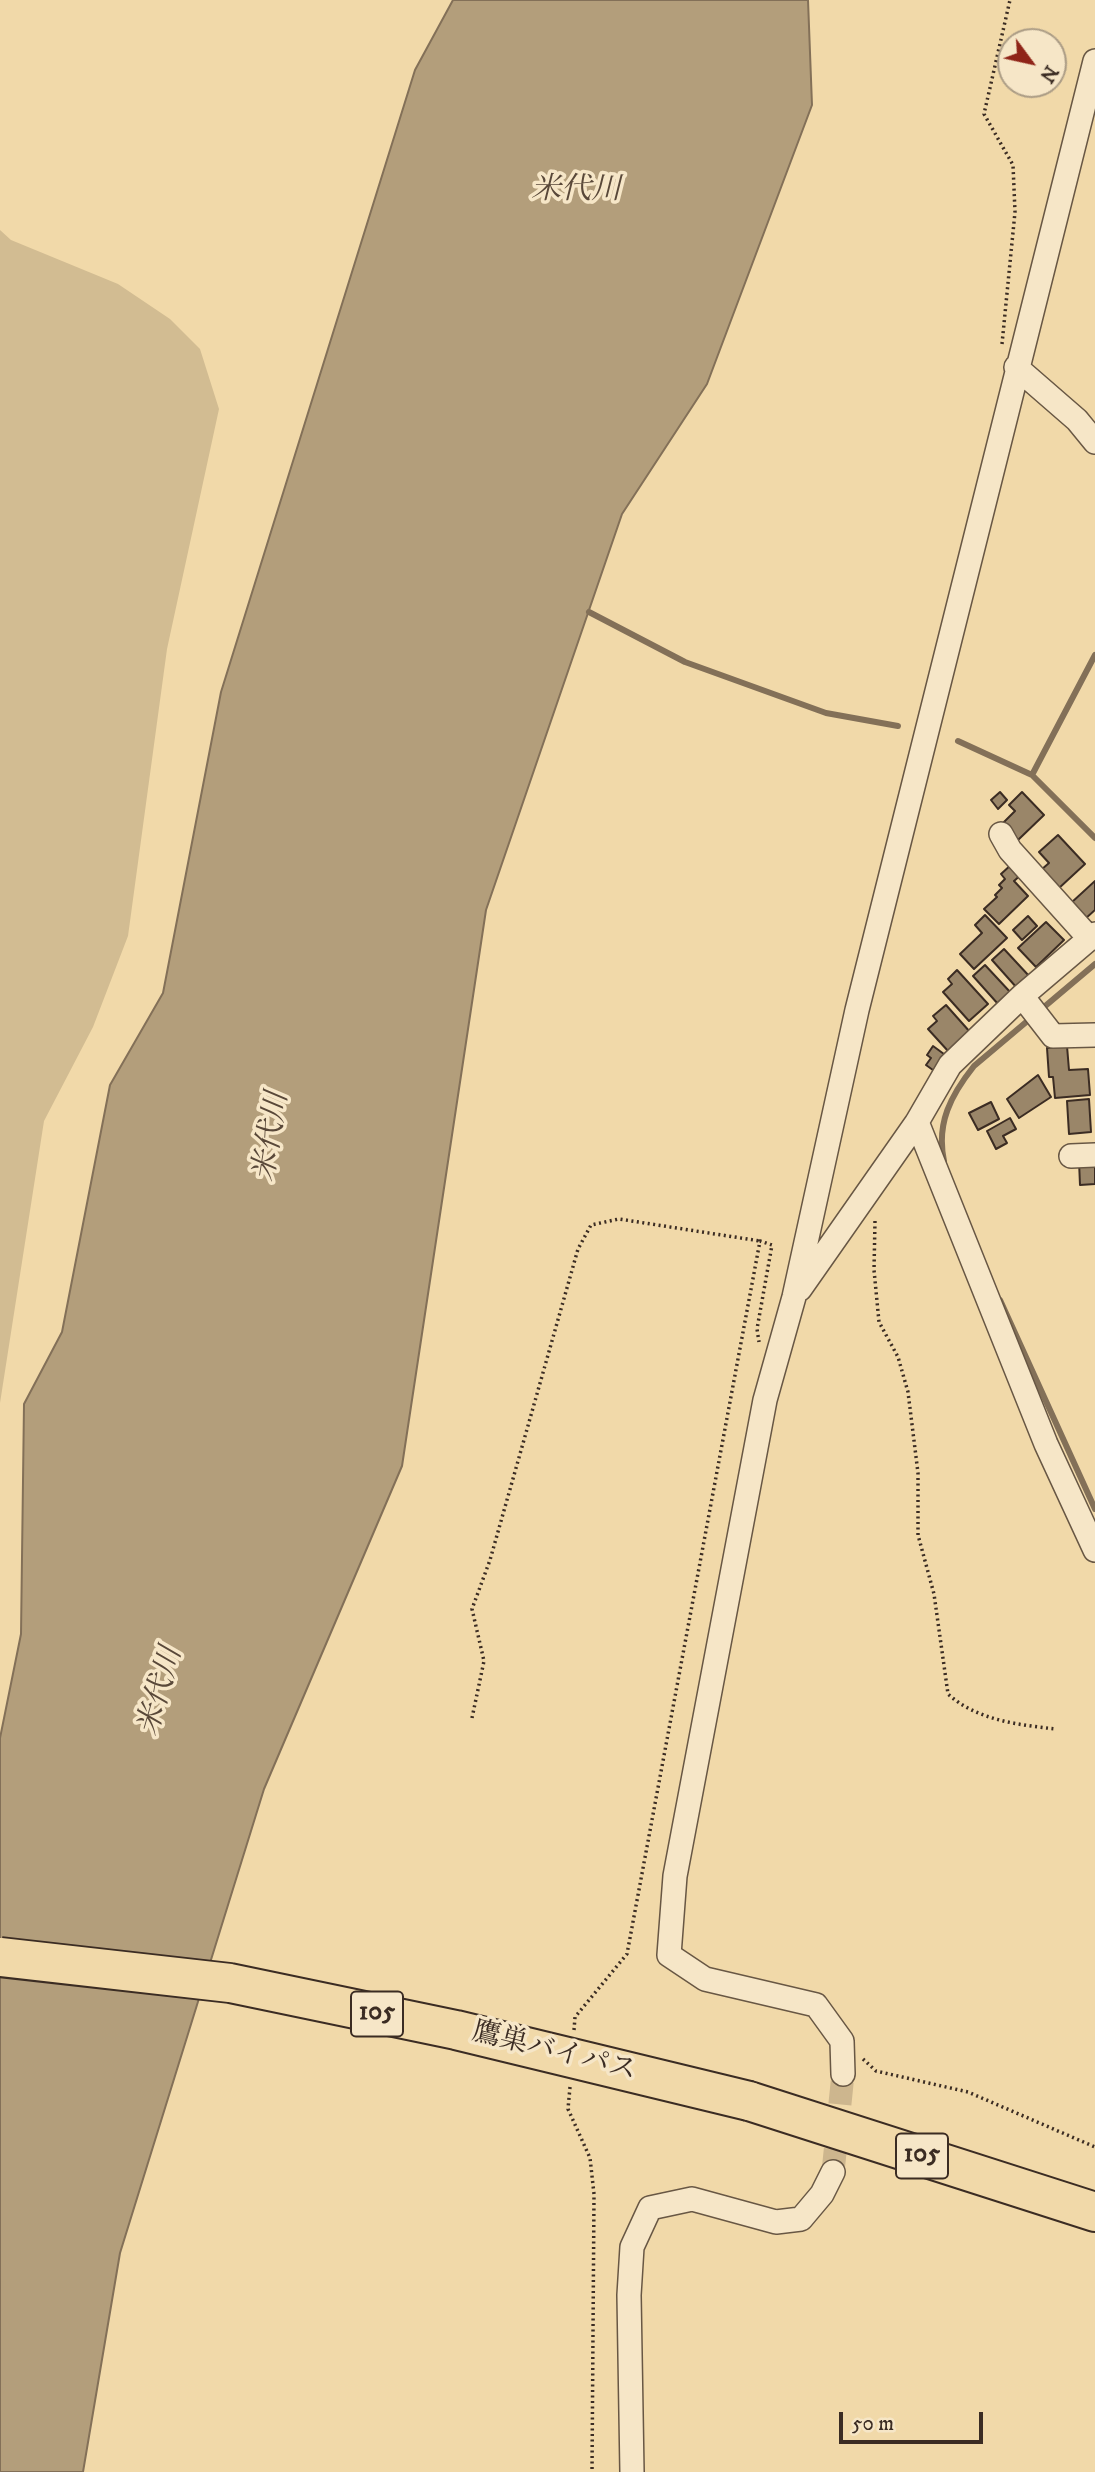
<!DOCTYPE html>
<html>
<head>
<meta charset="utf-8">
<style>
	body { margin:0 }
	#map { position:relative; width:1095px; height:2472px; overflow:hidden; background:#f1d9a9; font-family:"IM FELL DW Pica",serif }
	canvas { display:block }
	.north { position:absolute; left:997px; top:28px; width:70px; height:70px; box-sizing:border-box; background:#f6e6c7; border:2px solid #ab9c85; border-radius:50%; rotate:123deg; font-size:19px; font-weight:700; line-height:28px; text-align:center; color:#3b2c23 }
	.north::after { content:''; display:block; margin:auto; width:24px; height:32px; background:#8f2418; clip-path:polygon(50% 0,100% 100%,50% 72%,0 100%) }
	.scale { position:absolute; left:839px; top:2412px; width:144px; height:32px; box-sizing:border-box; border:4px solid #3b2c23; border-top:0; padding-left:9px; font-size:21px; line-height:24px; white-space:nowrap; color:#3b2c23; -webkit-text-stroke:5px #f6e6c7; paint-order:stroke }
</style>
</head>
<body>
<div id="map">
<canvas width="1095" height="2472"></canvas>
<div class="north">N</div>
<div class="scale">50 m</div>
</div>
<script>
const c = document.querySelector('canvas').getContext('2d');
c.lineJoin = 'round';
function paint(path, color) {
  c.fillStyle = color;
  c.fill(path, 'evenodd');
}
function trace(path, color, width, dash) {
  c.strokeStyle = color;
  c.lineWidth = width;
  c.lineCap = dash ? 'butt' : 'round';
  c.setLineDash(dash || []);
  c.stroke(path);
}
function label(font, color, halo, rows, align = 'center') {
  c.font = font + ' "IM FELL DW Pica","Noto Serif JP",serif';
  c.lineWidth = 7;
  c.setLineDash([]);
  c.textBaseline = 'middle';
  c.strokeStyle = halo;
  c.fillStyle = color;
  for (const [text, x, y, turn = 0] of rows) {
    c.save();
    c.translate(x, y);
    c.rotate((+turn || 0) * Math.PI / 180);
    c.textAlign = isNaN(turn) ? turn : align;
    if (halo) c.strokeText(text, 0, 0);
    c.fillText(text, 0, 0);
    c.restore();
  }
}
paint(new Path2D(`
	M 0,230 L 11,240 L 118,284 L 170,319 L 200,349 L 219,409 L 167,649 L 128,936 L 93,1027 L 44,1121 L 0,1403 Z`), '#d2bc92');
const water = new Path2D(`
	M 453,0 L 808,0 L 812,105 L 707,384 L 622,514 L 486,910 L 402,1466 L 264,1789 L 120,2253 L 83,2472 L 0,2472 L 0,1738 L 21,1634 L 24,1404 L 62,1332 L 110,1085 L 163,993 L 221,692 L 415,70 Z`);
paint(water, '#b39e7b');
trace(water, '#837058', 2);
trace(new Path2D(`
	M 589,612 L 685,662 L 826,713 L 898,726
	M 958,741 L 1032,775 L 1095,838
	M 1032,775 L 1095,655
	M 944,1161 C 936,1123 951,1095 974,1066 L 1095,964
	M 1000,1300 L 1095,1509`), '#837058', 6);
const building = new Path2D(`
	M 1000,792 L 1007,800 L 998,809 L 991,800 Z
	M 1022,792 L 1044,815 L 1018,840 L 1003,823 L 1015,811 L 1009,805 Z
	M 1058,835 L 1085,864 L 1058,889 L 1041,870 L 1049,863 L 1039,852 Z
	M 1013,863 L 1023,873 L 1014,881 L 1028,896 L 999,924 L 984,909 L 997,897 L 995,895 L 1002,888 L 999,885 L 1005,879 L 1001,874 Z
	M 1095,881 L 1095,910 L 1085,919 L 1071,903 Z
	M 985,915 L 1007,938 L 974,969 L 960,954 L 982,933 L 975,925 Z
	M 1028,916 L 1037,926 L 1022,940 L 1013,930 Z
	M 1046,922 L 1064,940 L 1036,967 L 1018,948 Z
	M 1004,949 L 1030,977 L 1017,988 L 992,960 Z
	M 985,965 L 1011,993 L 998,1004 L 973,976 Z
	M 957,970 L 988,1004 L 969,1021 L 943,992 L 952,984 L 948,979 Z
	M 946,1005 L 970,1032 L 948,1051 L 928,1029 L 937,1021 L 933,1016 Z
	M 933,1046 L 948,1057 L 937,1073 L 926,1065 L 931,1058 L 927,1055 Z
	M 1067,1046 L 1069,1070 L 1088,1069 L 1090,1095 L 1055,1098 L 1053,1077 L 1049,1077 L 1047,1048 Z
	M 1038,1075 L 1051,1097 L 1019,1118 L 1007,1099 Z
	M 1089,1099 L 1091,1132 L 1069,1134 L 1067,1101 Z
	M 991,1102 L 999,1119 L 978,1130 L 969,1113 Z
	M 1010,1118 L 1016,1129 L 1003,1136 L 1007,1143 L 996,1149 L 987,1131 Z
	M 1095,1160 L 1095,1184 L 1080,1185 L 1079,1161 Z`);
paint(building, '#9a8669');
trace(building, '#3b2c23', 2);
trace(new Path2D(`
	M 833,2172 L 843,2074`), '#cdb68e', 23, [23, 11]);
const minor = new Path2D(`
	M 1016,367 L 1077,420 L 1095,442
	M 1001,834 L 1010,850 L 1090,939
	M 1022,996 L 1053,1036 L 1095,1035
	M 917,1122 L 1046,1444 L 1095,1550
	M 1071,1156 L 1095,1155
	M 800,1289 L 917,1122 L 950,1065 L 1022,996 L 1095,934
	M 843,2074 L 842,2041 L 816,2005 L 705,1979 L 669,1955 L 675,1876 L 765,1400 L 794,1297 L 857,1010 L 1095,61
	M 632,2472 L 629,2295 L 632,2247 L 650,2208 L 692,2199 L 776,2222 L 801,2219 L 822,2194 L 833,2172`);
const trunk = new Path2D(`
	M 749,2101 L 1095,2212`);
trace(minor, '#685744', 26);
trace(trunk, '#3b2c23', 42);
trace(new Path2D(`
	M 1002,344 L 1015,212 L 1013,165 L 984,114 L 1010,0
	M 875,1221 L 874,1270 L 879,1322 L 898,1357 L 908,1392 L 918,1473 L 918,1535 L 934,1594 L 948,1694 C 976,1720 1019,1725 1056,1729
	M 472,1718 L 484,1661 L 472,1609 L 490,1560 L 578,1249 L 591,1225 L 619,1219 L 760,1241
	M 574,2030 L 575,2017 L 627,1954 L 760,1241 L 772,1245 L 757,1329 L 759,1342
	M 863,2059 L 876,2071 L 968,2092 L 1095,2147
	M 570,2087 L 568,2109 L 590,2158 L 594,2194 L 592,2472`), '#3b2c23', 3.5, [2, 3.5]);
trace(minor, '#f6e6c7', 23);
trace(trunk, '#f1d9a9', 38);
const trunkBridge = new Path2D(`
	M 0,1957 L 230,1983 L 456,2030 L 749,2101`);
trace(trunkBridge, '#3b2c23', 42, []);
trace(trunkBridge, '#f1d9a9', 38);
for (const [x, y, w] of [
	[377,2014,52],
	[922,2156,52]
]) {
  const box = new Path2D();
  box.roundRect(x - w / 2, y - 22.5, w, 45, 5);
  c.fillStyle = '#f6e6c7';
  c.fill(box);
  trace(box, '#3b2c23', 2);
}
label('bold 26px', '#3b2c23', null, [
	["105",377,2014],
	["105",922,2156]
]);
label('28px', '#3b2c23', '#f6e6c7', [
	["鷹巣バイパス",554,2053,14]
]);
label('italic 30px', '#594839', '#f6e6c7', [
	["米代川",576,192],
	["米代川",273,1137,-81],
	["米代川",162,1692,-74]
]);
</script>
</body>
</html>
